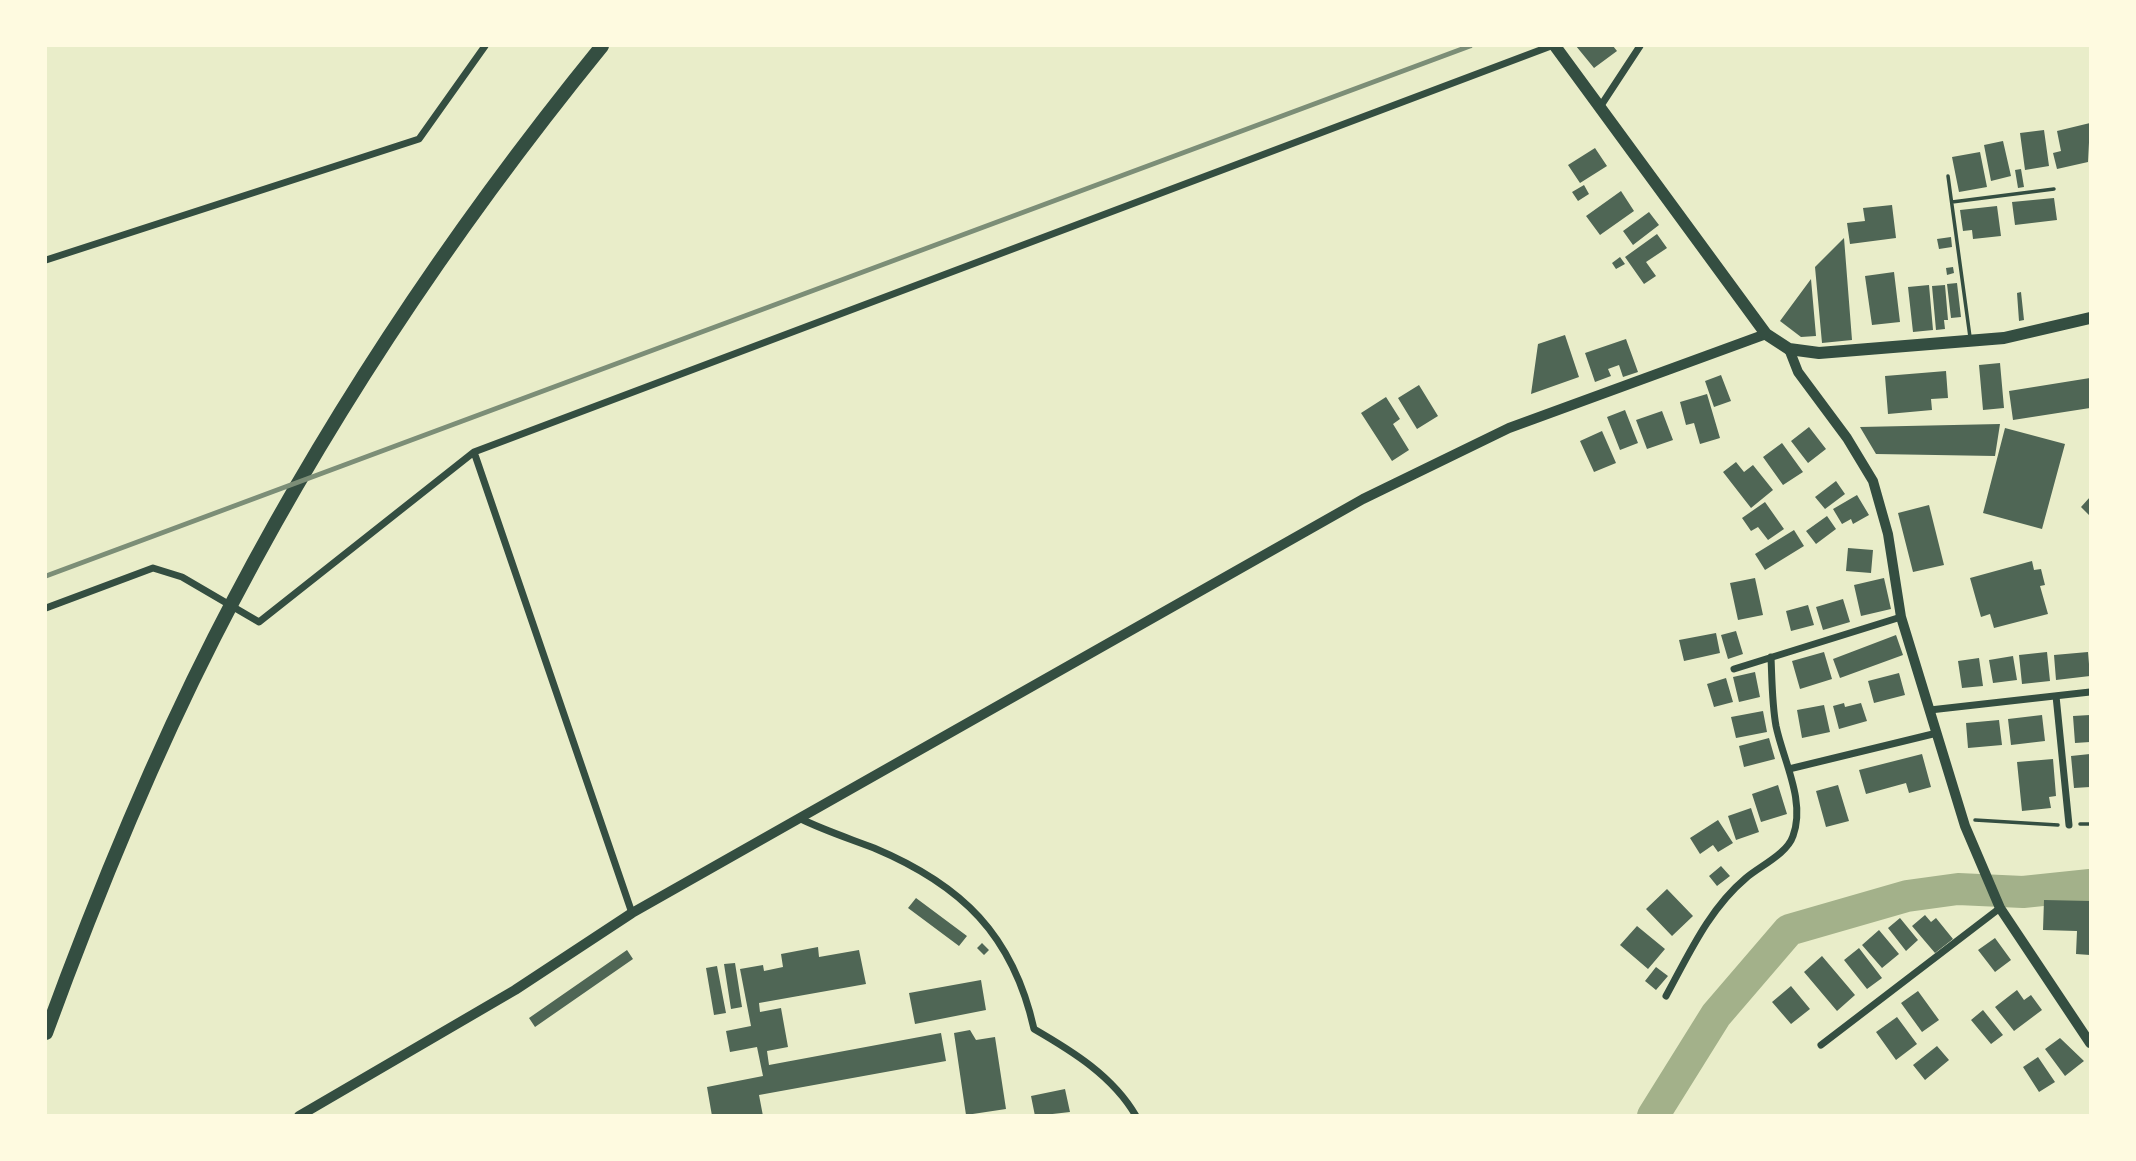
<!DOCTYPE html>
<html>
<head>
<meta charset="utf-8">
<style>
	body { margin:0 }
	#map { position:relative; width:2136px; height:1161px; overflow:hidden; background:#e9edc9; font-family:Commissioner,sans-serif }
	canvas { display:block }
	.frame { position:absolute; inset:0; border:47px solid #fefae0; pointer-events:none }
</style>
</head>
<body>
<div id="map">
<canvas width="2136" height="1161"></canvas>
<div class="frame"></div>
</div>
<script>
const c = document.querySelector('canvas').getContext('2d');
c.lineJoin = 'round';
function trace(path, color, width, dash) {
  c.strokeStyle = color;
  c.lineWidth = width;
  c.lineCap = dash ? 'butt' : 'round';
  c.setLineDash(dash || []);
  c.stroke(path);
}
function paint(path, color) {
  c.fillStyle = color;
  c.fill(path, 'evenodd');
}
trace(new Path2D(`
	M 1653,1116 L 1716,1015 L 1789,930 L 1907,896 L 1958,889 L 2023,892 L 2090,885`), '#a3b18a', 32);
paint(new Path2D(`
	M 1576,46 L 1613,46 L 1617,51 L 1594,68 Z
	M 2090,123 L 2088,162 L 2057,169 L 2053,153 L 2061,151 L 2057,131 Z
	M 2044,130 L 2049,166 L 2025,170 L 2020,133 Z
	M 2003,141 L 2011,176 L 1991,181 L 1984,145 Z
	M 1595,148 L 1607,166 L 1580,183 L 1568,165 Z
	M 1980,152 L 1987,187 L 1959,192 L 1952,157 Z
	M 2021,169 L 2024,187 L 2018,188 L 2015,170 Z
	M 1584,185 L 1589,194 L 1578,201 L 1572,192 Z
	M 1621,191 L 1634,211 L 1600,235 L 1586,216 Z
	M 2054,198 L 2057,220 L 2015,225 L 2012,202 Z
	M 1892,205 L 1896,238 L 1850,244 L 1847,223 L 1865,221 L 1863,208 Z
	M 1997,206 L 2001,236 L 1973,239 L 1972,230 L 1963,231 L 1960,210 Z
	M 1649,212 L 1659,225 L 1633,245 L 1623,231 Z
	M 1657,234 L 1667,248 L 1646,262 L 1656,276 L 1644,284 L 1625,257 Z
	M 1951,237 L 1952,247 L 1939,249 L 1937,239 Z
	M 1844,238 L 1852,340 L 1822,343 L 1815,267 Z
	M 1620,257 L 1625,264 L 1616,269 L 1612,263 Z
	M 1953,267 L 1954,273 L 1947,275 L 1946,268 Z
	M 1894,272 L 1900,322 L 1872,325 L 1865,276 Z
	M 1811,279 L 1816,336 L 1801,337 L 1780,321 Z
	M 1957,283 L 1961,317 L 1951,318 L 1947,284 Z
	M 1929,285 L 1933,330 L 1913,332 L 1908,287 Z
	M 1945,285 L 1948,320 L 1944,320 L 1945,329 L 1936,330 L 1932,286 Z
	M 2021,292 L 2024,320 L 2019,321 L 2017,293 Z
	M 1565,335 L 1579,377 L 1531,394 L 1538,344 Z
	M 1626,339 L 1638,372 L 1623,377 L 1619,365 L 1608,369 L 1611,376 L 1595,382 L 1585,353 Z
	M 2000,363 L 2004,408 L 1983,410 L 1979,365 Z
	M 1946,371 L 1948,398 L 1931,399 L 1932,410 L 1888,414 L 1885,376 Z
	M 1721,375 L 1731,401 L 1714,407 L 1705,381 Z
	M 2090,378 L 2090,408 L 2013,420 L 2009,391 Z
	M 1419,385 L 1438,416 L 1417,429 L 1398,398 Z
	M 1707,394 L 1720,438 L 1700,444 L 1694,423 L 1686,425 L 1680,402 Z
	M 1386,397 L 1400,419 L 1393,424 L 1409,450 L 1392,461 L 1361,413 Z
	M 1625,410 L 1638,443 L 1620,450 L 1607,417 Z
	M 1662,411 L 1673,440 L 1647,449 L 1636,420 Z
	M 2000,424 L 1995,456 L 1876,454 L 1860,427 Z
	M 1809,427 L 1826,449 L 1808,463 L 1791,441 Z
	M 2005,428 L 2065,444 L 2042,529 L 1983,513 Z
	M 1602,431 L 1616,463 L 1594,472 L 1580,441 Z
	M 1782,443 L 1803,472 L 1783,485 L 1763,457 Z
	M 1736,462 L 1744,472 L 1753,465 L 1773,490 L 1751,508 L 1723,472 Z
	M 1836,481 L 1845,494 L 1825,509 L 1815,497 Z
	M 1857,495 L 1869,515 L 1853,524 L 1851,519 L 1842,524 L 1833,509 Z
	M 2090,497 L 2090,516 L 2081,507 Z
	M 1765,502 L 1784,529 L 1768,540 L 1758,527 L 1751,531 L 1742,518 Z
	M 1929,505 L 1944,565 L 1913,572 L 1898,513 Z
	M 1827,516 L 1836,529 L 1816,544 L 1806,531 Z
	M 1794,530 L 1804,546 L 1765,570 L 1755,554 Z
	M 1848,548 L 1873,550 L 1871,573 L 1846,571 Z
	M 2032,561 L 2034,570 L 2041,569 L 2045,585 L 2040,586 L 2048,614 L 1994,628 L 1990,614 L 1981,617 L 1970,578 Z
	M 1755,578 L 1763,615 L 1738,620 L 1730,583 Z
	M 1884,578 L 1891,609 L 1861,616 L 1854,585 Z
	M 1843,599 L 1850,622 L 1823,630 L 1816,607 Z
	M 1808,605 L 1814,625 L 1791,631 L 1786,611 Z
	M 1736,631 L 1743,654 L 1728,659 L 1721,635 Z
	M 1716,633 L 1720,653 L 1684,661 L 1679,640 Z
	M 1896,635 L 1903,655 L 1840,678 L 1833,659 Z
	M 1824,652 L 1832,679 L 1800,689 L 1792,661 Z
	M 2047,652 L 2050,681 L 2022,684 L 2019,655 Z
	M 2088,652 L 2090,676 L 2056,680 L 2054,655 Z
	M 2013,656 L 2017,680 L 1993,683 L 1989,660 Z
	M 1979,658 L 1983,686 L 1962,688 L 1958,661 Z
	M 1755,672 L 1760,697 L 1739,702 L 1733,677 Z
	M 1899,673 L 1905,695 L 1874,703 L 1868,681 Z
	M 1726,678 L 1733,702 L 1714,707 L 1707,684 Z
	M 1844,703 L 1845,707 L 1861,703 L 1867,721 L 1839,729 L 1833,706 Z
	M 1824,705 L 1830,732 L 1802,738 L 1797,710 Z
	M 1763,711 L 1767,732 L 1736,738 L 1731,717 Z
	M 2042,715 L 2045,741 L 2011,745 L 2008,719 Z
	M 2090,715 L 2090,742 L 2075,743 L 2073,716 Z
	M 1999,720 L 2002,745 L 1968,748 L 1966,723 Z
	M 1769,738 L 1775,759 L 1744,767 L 1739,746 Z
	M 1922,754 L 1931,787 L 1909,793 L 1906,783 L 1866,794 L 1859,770 Z
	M 2090,754 L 2090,787 L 2074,788 L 2071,756 Z
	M 2053,759 L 2056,796 L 2049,797 L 2051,808 L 2022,811 L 2017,762 Z
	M 1778,785 L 1787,814 L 1761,822 L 1752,794 Z
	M 1838,785 L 1849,821 L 1826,827 L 1816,791 Z
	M 1751,808 L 1759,832 L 1736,840 L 1728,816 Z
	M 1718,820 L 1733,843 L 1718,852 L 1713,845 L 1700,854 L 1690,838 Z
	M 1721,866 L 1730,876 L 1717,886 L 1709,876 Z
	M 1667,889 L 1693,916 L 1672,936 L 1646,909 Z
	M 916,898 L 967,936 L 959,946 L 908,908 Z
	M 2044,900 L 2090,901 L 2090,955 L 2076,954 L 2077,931 L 2043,930 Z
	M 1925,915 L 1931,922 L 1936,918 L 1953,939 L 1935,953 L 1912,926 Z
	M 1900,918 L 1918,940 L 1906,951 L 1888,928 Z
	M 1637,926 L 1665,949 L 1648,969 L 1620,945 Z
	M 1879,930 L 1899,954 L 1882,968 L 1862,945 Z
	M 1995,938 L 2011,960 L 1995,972 L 1978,950 Z
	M 982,943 L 989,950 L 984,955 L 977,948 Z
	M 818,947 L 819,957 L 859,950 L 866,984 L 759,1003 L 760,1012 L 781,1008 L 788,1047 L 767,1051 L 769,1065 L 941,1033 L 946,1061 L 759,1095 L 763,1116 L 712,1116 L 707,1087 L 763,1076 L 757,1047 L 730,1052 L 726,1031 L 751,1026 L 740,969 L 763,965 L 764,971 L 783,967 L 781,954 Z
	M 1859,948 L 1882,978 L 1867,989 L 1844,960 Z
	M 627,950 L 633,959 L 535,1027 L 529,1018 Z
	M 1822,956 L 1855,995 L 1837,1011 L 1804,972 Z
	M 735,963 L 742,1007 L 731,1009 L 724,964 Z
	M 717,966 L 726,1013 L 714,1015 L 706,968 Z
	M 1656,967 L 1668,976 L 1656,990 L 1645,981 Z
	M 981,980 L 986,1010 L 915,1024 L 909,993 Z
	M 1791,986 L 1810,1009 L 1791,1024 L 1772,1002 Z
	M 2017,990 L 2024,1000 L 2031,995 L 2042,1010 L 2014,1031 L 1995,1007 Z
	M 1918,991 L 1939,1020 L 1922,1032 L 1901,1003 Z
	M 1983,1010 L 2003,1035 L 1991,1044 L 1971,1020 Z
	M 1897,1017 L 1917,1044 L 1896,1060 L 1876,1032 Z
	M 970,1030 L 976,1040 L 995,1037 L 1006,1109 L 966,1115 L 954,1033 Z
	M 2060,1038 L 2084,1061 L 2065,1076 L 2045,1049 Z
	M 1937,1046 L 1949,1060 L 1925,1080 L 1913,1065 Z
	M 2038,1057 L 2055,1082 L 2039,1092 L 2023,1067 Z
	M 1065,1089 L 1070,1112 L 1035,1116 L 1031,1096 Z`), '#4f6655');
trace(new Path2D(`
	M 1975,820 L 2058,825
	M 2080,824 L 2090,824`), '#344e41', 3.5);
trace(new Path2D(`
	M 1948,176 L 1970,337
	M 1952,202 L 2054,189`), '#344e41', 3.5);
trace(new Path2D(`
	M 1600,107 L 1640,46
	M 46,260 L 419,139 L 485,46
	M 474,452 L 632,913
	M 46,608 L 153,568 L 182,577 L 259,622 L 474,452 L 1551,46
	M 1734,669 L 1901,617
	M 2056,696 L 2069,825
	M 1930,710 L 2090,692
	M 1789,769 L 1937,733
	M 799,818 C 823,830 848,838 874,848 C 962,885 1013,935 1034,1029 C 1072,1051 1113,1076 1136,1116
	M 1666,996 C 1689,954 1709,909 1746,878 C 1760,866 1787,854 1793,836 C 1806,801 1783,760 1776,726 C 1772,704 1772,680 1771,657
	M 1821,1045 L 2000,908`), '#344e41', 7);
trace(new Path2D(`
	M 1789,349 L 1798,372 L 1847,438 L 1873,481 L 1888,534 L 1901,617 L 1965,826 L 2000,908 L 2090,1043
	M 299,1116 L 515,990 L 632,913 L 1363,499 L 1509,428 L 1766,334`), '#344e41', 10);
trace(new Path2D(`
	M 1555,46 L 1766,334 L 1789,349 L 1819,353 L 2004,338 L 2090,318`), '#344e41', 12);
trace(new Path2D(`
	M 46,1033 C 95,899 149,766 214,638 C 321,427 453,229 602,46`), '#344e41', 14);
trace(new Path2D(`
	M 46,576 L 1470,46`), '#7c8e77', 5);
</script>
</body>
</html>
